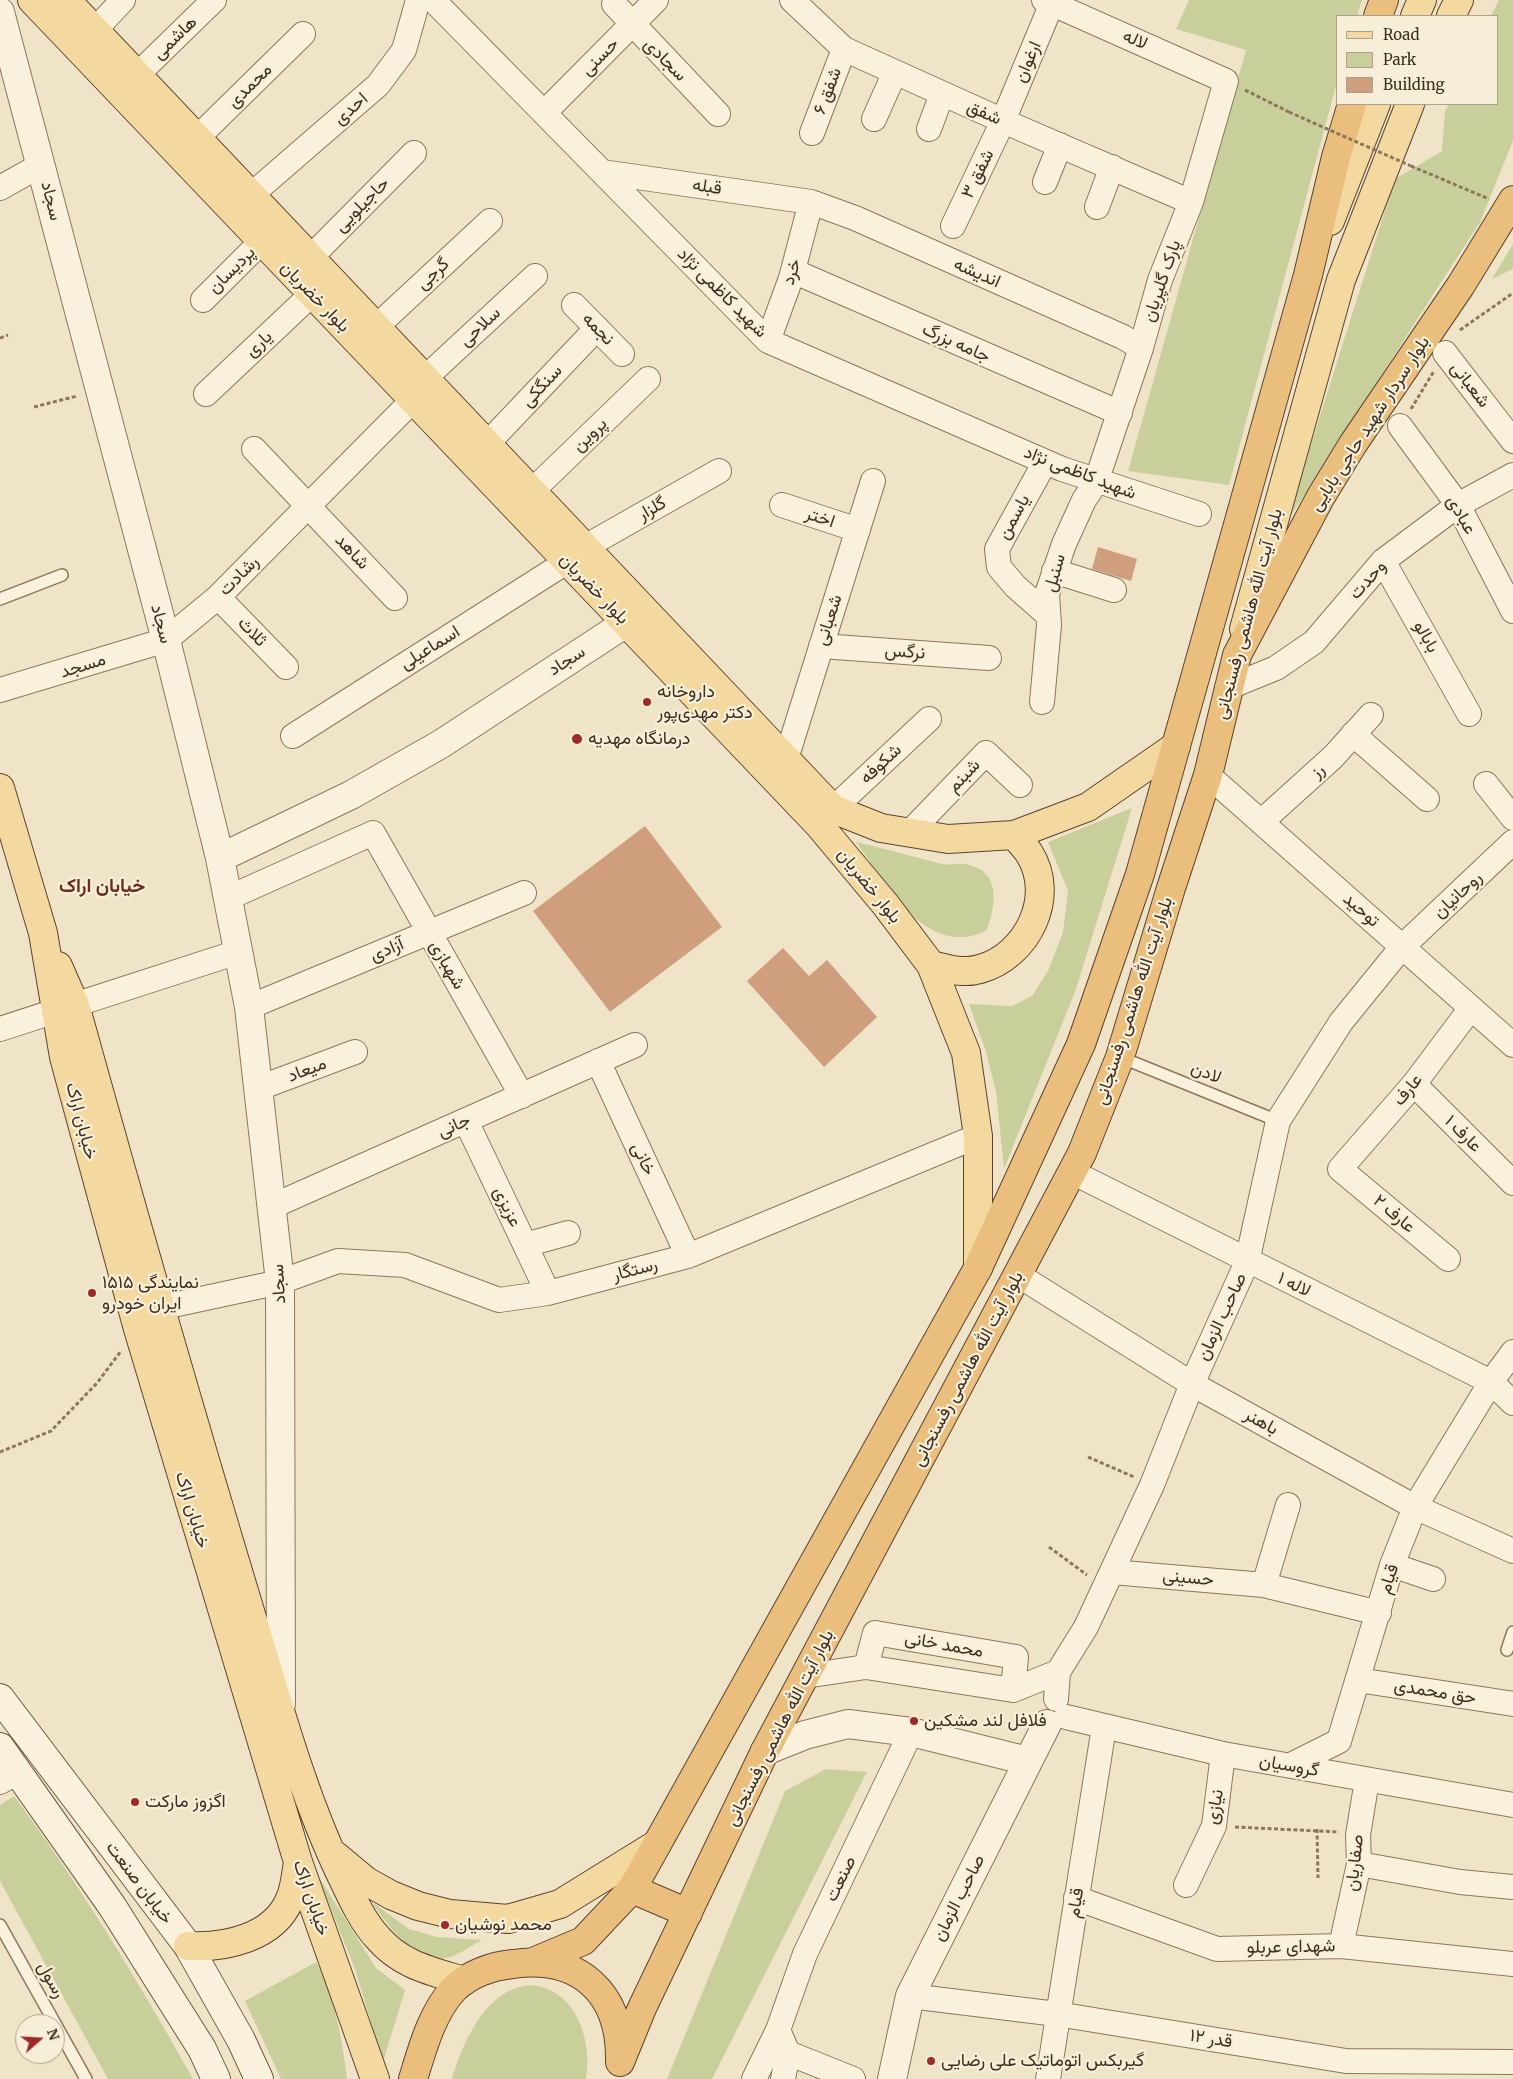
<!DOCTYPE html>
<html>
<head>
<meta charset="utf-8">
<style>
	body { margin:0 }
	#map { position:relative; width:1513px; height:2079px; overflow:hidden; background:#f0e4c8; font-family:Merriweather,serif }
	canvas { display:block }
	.legend { position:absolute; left:1336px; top:15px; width:162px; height:90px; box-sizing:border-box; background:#f7eed8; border:1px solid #ada18e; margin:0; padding:6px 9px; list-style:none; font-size:15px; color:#3d2e20 }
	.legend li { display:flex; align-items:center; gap:10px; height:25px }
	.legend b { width:25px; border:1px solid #ada18e }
	.north { position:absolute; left:15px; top:2014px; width:50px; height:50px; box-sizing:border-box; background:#f7eed8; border:1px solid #ada18e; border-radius:50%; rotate:71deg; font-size:14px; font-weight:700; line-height:20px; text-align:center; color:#3d2e20 }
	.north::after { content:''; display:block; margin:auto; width:18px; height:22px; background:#9e2a2b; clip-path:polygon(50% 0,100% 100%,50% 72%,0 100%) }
</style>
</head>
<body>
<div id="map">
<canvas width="1513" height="2079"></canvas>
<ul class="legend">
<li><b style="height:6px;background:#f3d9a0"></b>Road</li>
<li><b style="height:14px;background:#c9cf9b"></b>Park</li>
<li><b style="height:14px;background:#cf9f7d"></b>Building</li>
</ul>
<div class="north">N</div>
</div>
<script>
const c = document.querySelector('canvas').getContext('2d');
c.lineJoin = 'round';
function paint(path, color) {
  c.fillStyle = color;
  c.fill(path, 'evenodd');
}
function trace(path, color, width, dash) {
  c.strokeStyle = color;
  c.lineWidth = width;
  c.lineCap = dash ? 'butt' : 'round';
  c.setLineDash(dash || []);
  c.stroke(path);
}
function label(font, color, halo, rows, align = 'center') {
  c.font = font + ' Merriweather,Vazirmatn,serif';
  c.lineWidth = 4.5;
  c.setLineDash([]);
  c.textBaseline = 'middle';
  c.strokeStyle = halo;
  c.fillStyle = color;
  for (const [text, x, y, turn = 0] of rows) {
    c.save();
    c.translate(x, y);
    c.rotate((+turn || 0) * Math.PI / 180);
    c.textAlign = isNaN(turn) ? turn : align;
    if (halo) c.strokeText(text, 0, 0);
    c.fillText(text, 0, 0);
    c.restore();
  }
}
paint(new Path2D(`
	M 1189,0 L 1362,0 L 1357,16 L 1337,16 L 1337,82 L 1229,485 L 1128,471 L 1246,50 L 1176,29 Z
	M 1499,0 L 1513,0 L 1513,141 L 1480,222 L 1286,523 L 1395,179 L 1442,151 L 1445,111 L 1449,104 L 1497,104 L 1497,16 L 1491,16 Z
	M 1513,244 L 1513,269 L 1492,279 Z
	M 1132,808 L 1075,992 L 1004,1169 L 996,1091 L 986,1052 L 969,1004 L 1012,1006 L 1032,996 L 1048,971 L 1063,932 L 1068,891 L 1048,842 Z
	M 856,842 C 885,849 913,856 942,864 C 950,866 957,862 964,864 C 1002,869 996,905 987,930 C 926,961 886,883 856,842 Z
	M 826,1769 L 867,1772 L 712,2079 L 667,2079 L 785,1791 Z
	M 14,1796 C 81,1886 138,1981 193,2079 L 108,2079 L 0,1881 L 0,1805 Z
	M 317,1874 L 376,1968 L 405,1990 L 383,2062 L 355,1969 Z
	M 372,1902 L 409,1929 L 437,1937 L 482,1940 C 472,1945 462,1953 451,1957 C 417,1968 388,1926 372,1902 Z
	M 316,1962 C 333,1987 344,2049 347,2079 L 281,2079 L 245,2001 Z
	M 531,1985 C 576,1989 593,2040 586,2079 L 452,2079 C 463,2042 486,1988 531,1985 Z`), '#c9cf9b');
paint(new Path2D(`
	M 1098,547 L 1137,559 L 1131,581 L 1092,569 Z
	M 645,826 L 722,927 L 610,1012 L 533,911 Z
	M 783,948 L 809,976 L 827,960 L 877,1017 L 824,1067 L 747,981 Z`), '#cf9f7d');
const service = new Path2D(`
	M 0,599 L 62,575
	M 1120,1057 L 1278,1121
	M 1507,1650 L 1513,1632
	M 0,1925 L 86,2079`);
const minor = new Path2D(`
	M 433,0 L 768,341 L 1062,469 L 1199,514
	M 792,0 L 844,49 L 1010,124 L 1191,202
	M 614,4 L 718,114
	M 95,30 L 123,0
	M 137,75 L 214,0
	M 544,113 L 656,0
	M 874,119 L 895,72
	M 929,129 L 942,94
	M 812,133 L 844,49
	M 197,138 L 303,34
	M 602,172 L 811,202 L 855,218 L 1123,337 L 1141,348
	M 1045,182 L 1060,145
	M 0,188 L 41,165
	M 251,195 L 378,85 L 404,50 L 418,0
	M 1097,207 L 1112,167
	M 953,226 L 1003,121 L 1052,3
	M 310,258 L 414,153
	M 793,271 L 1120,413
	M 203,300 L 262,241
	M 574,305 L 622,354
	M 376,327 L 490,221
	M 768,341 L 791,278 L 811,202
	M 1445,353 L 1513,441
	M 425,378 L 535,276
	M 206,394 L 312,294
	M 1400,426 L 1458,505 L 1513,611
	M 487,444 L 597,328
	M 254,449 L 395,598
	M 1045,462 L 997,549 L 999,567 L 1015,586 L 1048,615
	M 532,491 L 648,379
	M 782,505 L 858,530
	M 585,547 L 719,471
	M 1383,561 L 1469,714
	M 1054,571 L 1114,590
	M 218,597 L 286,667
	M 821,646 L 989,658
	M 1227,688 L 1276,668 L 1314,642 L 1383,561 L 1458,505 L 1513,475
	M 0,690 L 166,640 L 218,597 L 413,400
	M 1042,702 L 1049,625 L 1047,594 L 1064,544 L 1084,500 L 1096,482 L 1141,348 L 1160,280 L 1191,202 L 1226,81 L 1044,0
	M 1353,734 L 1427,799
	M 293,736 L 568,561
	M 786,759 L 873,481
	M 1208,775 L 1513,1045
	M 1486,784 L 1513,818
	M 833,809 L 929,719
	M 1261,822 L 1333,757 L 1371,715
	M 909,833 L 986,753 L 1020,785
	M 228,898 L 373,833 L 522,1096
	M 249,1007 L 524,893
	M 0,1029 L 238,952
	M 598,1061 L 688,1256
	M 1414,1084 L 1513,1183
	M 259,1088 L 355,1052
	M 466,1121 L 548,1293
	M 1072,1172 L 1491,1382 L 1513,1403
	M 273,1206 L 635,1045
	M 525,1245 L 568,1233
	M 1448,1259 L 1340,1169 L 1414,1084 L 1471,1008
	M 1018,1275 L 1192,1384 L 1415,1507 L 1513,1551
	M 159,1308 L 280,1282 L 338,1261 L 405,1265 L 499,1300 L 548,1293 L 688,1256 L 978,1136
	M 1392,1565 L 1433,1579
	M 1112,1572 L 1264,1585 L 1379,1613
	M 1264,1585 L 1288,1505
	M 866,1667 L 875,1633 L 1016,1657 L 1013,1690
	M 805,1676 L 866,1667 L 1013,1690 L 1058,1672
	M 1358,1680 L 1513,1704
	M 1056,1699 L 1058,1672 L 1086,1627 L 1152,1485 L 1192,1384 L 1247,1262 L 1278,1121 L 1341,1022 L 1402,947 L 1513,842
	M 1066,1717 L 1223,1754 L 1513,1805
	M 1291,1765 L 1339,1741 L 1392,1565 L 1415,1507 L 1491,1382 L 1513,1352
	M 0,1782 L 18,1772
	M 1359,1864 L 1460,1882 L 1513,1887
	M 1186,1885 L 1214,1826 L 1223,1754
	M 1076,1898 L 1217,1949 L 1341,1946 L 1513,1964
	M 1341,1946 L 1359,1864 L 1358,1835 L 1367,1780
	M 910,1996 L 1057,2014 L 1346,2061 L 1513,2062
	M 788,2053 L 853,2079
	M 754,2079 L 778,2030
	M 783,2079 L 788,2053 L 778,2030 L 805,1954 L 911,1732
	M 1048,2079 L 1104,1727`);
const tertiary = new Path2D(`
	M 0,12 L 166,640 L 220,858 L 249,1007 L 280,1282 L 281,1704
	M 220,858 L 351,795 L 441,744 L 626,623
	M 765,1751 L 805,1735 L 848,1724 L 911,1732 L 1028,1761
	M 892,2079 L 910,1996 L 1047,1724`);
const secondary = new Path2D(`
	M 0,1698 L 188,1946 L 241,2040 L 259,2079
	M 0,1747 L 112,1906 L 202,2049 L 216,2079`);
const primary = new Path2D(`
	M 32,0 L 819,825 L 885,904 L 931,965 L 966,1053 L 978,1136 L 978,1268
	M 66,0 L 833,809 L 881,828 L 948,839 L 1014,835 L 1088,807 L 1176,746
	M 1415,16 L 1422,0
	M 1451,16 L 1459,0
	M 1330,221 L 1376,104
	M 1244,629 L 1341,280 L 1410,104
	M 0,788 L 43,933 L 64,1057 L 138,1329 L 298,1862 L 375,2079
	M 931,965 C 947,969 963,974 980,969 C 1027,956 1057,897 1029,853 C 1025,847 1019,841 1014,835
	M 58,966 L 75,1005 C 132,1211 191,1416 253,1621 C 279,1707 303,1796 342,1877 C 352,1898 363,1922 378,1938 C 401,1965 431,1971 464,1981
	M 336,1856 L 366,1881 L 391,1895 L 418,1906 L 450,1914 L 508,1919 L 560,1904 L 657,1844
	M 188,1946 C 225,1948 274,1938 290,1899 C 295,1888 296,1874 298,1862`);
const trunk = new Path2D(`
	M 1378,16 L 1384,0
	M 632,1889 L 688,1913
	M 533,1962 L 583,1941 L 632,1889 L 978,1268 L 1081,1044 L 1140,874 L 1308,275 L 1336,157 L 1352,104
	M 620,2062 L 642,2008 L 765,1751 L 1082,1153 L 1120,1057 L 1171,888 L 1208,775 L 1237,655 L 1320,498 L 1353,444 L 1461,285 L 1513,200
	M 413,2079 C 422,2050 432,2012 454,1989 C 469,1974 492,1966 513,1964 C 579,1955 620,1992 620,2058`);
trace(service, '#8d765c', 14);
trace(minor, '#8d765c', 26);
trace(tertiary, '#8d765c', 30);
trace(secondary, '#6f573f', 30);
trace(primary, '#5b4430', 30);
trace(trunk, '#5b4430', 30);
trace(new Path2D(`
	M 1245,90 L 1289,112
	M 1411,166 L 1489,199
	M 1460,330 L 1513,293
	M 0,338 L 8,335
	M 34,407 L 77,396
	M 1411,409 L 1434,371
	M 0,1452 L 51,1431 L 97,1383 L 121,1351
	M 1088,1457 L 1134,1477
	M 1049,1547 L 1087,1575
	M 1235,1827 L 1339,1832
	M 1317,1829 L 1318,1878`), '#8d765c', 3, [4, 2.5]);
trace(service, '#faf1dc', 11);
trace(minor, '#faf1dc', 24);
trace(tertiary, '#faf1dc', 28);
trace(secondary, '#faf1dc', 28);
trace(primary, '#f3d9a0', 28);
trace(trunk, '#eabe7c', 28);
trace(new Path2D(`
	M 1289,112 L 1411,166`), '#8d765c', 3, [4, 2.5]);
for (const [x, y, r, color] of [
	[647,702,5,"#9e2a2b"],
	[577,739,6,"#9e2a2b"],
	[92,1293,5,"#9e2a2b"],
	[914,1721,5,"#9e2a2b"],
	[135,1802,5,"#9e2a2b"],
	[445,1925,5,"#9e2a2b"],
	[931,2061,5,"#9e2a2b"]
]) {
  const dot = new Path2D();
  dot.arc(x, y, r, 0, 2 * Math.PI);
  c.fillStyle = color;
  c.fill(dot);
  trace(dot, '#f7eed8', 2);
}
label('18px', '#3d2e20', '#f7eed8', [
	["هاشمی",175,38,-44],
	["لاله",1135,40,24],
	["حسنی",600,57,-45],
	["سجادی",665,60,45],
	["ارغوان",1028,62,-67],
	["محمدی",250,86,-45],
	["شفق ۶",828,91,-69],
	["احدی",351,109,-41],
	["شفق",984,113,24],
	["شفق ۳",978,174,-64],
	["قبله",707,187,8],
	["سجاد",51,201,76],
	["حاجیلویی",362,205,-45],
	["پردیسان",232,270,-45],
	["خرد",792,272,-73],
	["اندیشه",977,273,24],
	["گرجی",433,274,-43],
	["پارک گلپریان",1162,281,-71],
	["شهید کاظمی نژاد",722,293,45],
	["بلوار خضریان",315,297,46],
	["سلاحی",480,327,-43],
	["نجمه",598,329,46],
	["جامه بزرگ",956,343,24],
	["یاری",259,344,-43],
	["شعبانی",1470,385,52],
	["سنگکی",542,386,-47],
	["بلوار سردار شهید حاجی بابایی",1370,424,-57],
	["پروین",590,435,-44],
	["شهید کاظمی نژاد",1080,473,21],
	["گلزار",652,509,-30],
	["عبادی",1461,515,60],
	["یاسمن",1014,517,-61],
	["اختر",820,518,19],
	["شاهد",352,552,47],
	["سنبل",1055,573,-74],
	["رشادت",239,576,-45],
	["وحدت",1368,580,-48],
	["بلوار خضریان",594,589,46],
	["بلوار آیت الله هاشمی رفسنجانی",1249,614,-75],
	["شعبانی",829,620,-72],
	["سجاد",161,624,75],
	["ثلاث",252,632,46],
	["بابالو",1426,637,61],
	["اسماعیلی",430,648,-32],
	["نرگس",905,652,4],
	["سجاد",567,661,-33],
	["مسجد",83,666,-17],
	["شکوفه",881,764,-43],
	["رز",1318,771,-42],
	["شبنم",964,776,-46],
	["بلوار خضریان",869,886,51],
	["روحانیان",1458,895,-43],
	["توحید",1361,910,41],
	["آزادی",387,950,-23],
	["شهبازی",447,965,60],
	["بلوار آیت الله هاشمی رفسنجانی",1134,1001,-72],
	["میعاد",307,1070,-21],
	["لادن",1206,1073,22],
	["عارف",1408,1090,-51],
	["خیابان اراک",81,1121,75],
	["جانی",454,1126,-24],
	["عارف ۱",1463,1134,45],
	["خانی",643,1159,65],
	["عزیزی",507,1207,64],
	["عارف ۲",1394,1214,40],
	["رستگار",635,1270,-15],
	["سجاد",279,1284,-93],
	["لاله ۱",1294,1285,26],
	["صاحب الزمان",1222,1317,-65],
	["بلوار آیت الله هاشمی رفسنجانی",968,1369,-62],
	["باهنر",1261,1422,29],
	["خیابان اراک",192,1510,73],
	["حسینی",1188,1578,5],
	["قیام",1389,1579,-73],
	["محمد خانی",944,1645,10],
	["حق محمدی",1435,1692,9],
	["بلوار آیت الله هاشمی رفسنجانی",780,1728,-63],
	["گروسیان",1289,1766,10],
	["نیازی",1215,1807,-80],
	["صفاریان",1355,1863,-84],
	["صنعت",841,1879,-64],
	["خیابان صنعت",139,1883,53],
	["خیابان اراک",311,1898,71],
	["صاحب الزمان",959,1898,-63],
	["قیام",1076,1903,-81],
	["شهدای عربلو",1291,1947,-1],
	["رسول",51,1980,61],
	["قدر ۱۲",1211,2039,9]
]);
label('18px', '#3d2e20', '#f7eed8', [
	["داروخانه",657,692],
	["دکتر مهدی‌پور",657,713],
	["درمانگاه مهدیه",588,739],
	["نمایندگی ۱۵۱۵",102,1283],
	["ایران خودرو",102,1304],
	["فلافل لند مشکین",924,1721],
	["اگزوز مارکت",145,1802],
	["محمد نوشیان",455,1925],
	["گیربکس اتوماتیک علی رضایی",941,2061]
], 'left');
label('bold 19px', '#6b2e1e', '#f7eed8', [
	["خیابان اراک",102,887]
]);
</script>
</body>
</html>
